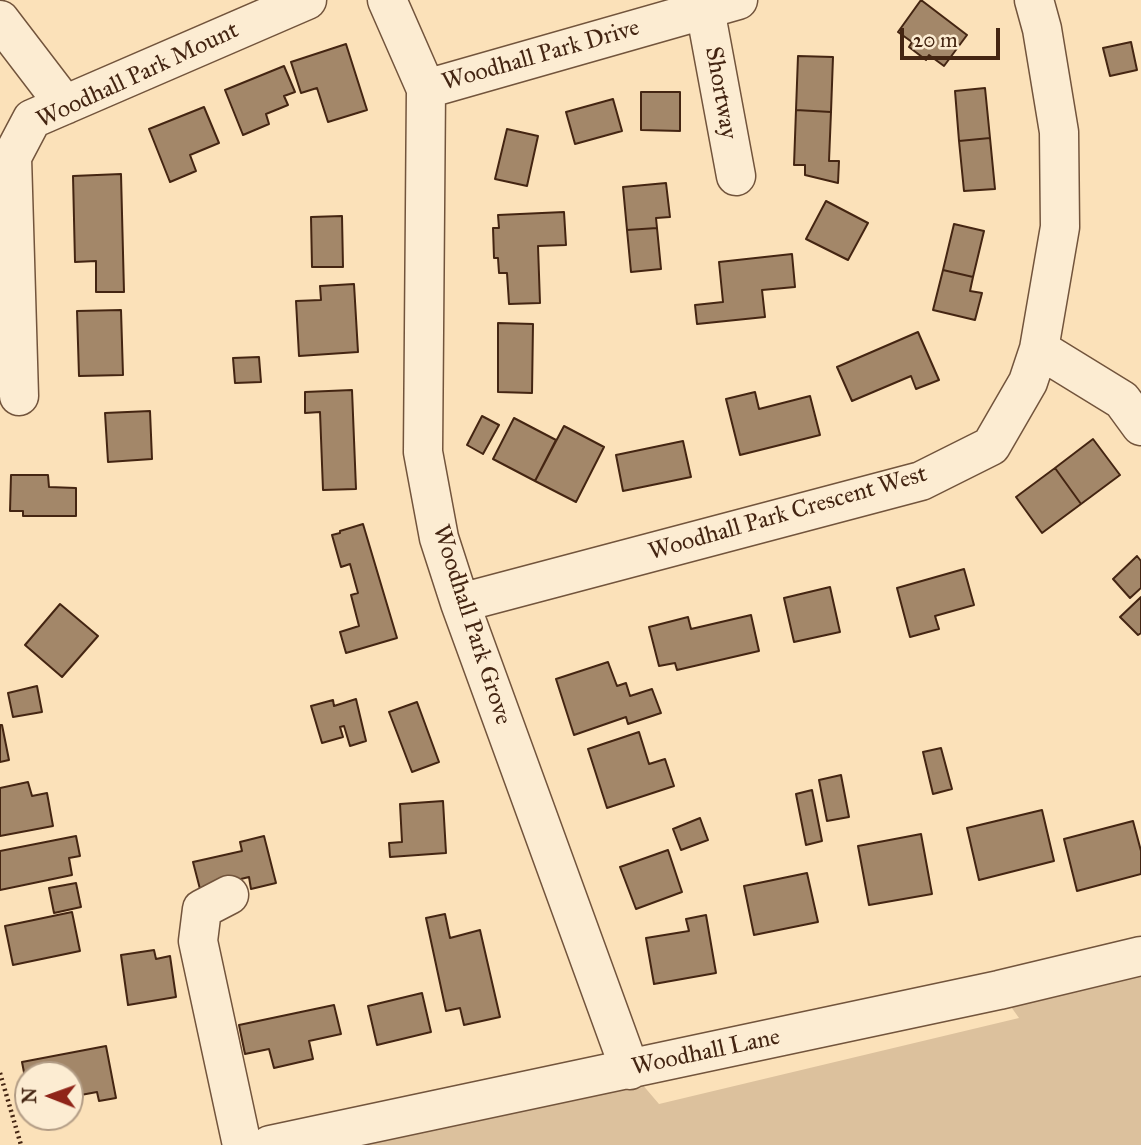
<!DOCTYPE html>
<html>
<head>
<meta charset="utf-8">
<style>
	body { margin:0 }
	#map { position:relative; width:1141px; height:1145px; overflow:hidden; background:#fbe1b9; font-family:"IM FELL Great Primer",serif }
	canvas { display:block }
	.north { position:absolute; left:14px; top:1061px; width:70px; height:70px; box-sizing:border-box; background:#fcecd2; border:2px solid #b29c85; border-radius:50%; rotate:271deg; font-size:19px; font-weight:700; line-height:28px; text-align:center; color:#442512 }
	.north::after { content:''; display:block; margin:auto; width:24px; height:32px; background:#8f2418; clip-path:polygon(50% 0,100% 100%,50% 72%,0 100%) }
	.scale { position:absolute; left:900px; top:28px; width:100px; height:32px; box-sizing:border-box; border:4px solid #442512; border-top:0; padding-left:9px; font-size:21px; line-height:24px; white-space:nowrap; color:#442512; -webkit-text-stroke:5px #fcecd2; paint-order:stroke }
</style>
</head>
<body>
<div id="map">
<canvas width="1141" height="1145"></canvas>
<div class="north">N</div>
<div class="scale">20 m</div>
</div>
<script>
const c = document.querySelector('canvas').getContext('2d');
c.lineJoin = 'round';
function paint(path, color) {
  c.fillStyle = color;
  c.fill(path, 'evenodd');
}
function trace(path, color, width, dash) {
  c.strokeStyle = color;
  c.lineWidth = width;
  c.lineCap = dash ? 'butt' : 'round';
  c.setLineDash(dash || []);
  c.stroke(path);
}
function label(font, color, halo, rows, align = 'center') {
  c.font = font + ' "IM FELL Great Primer",serif';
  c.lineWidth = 5;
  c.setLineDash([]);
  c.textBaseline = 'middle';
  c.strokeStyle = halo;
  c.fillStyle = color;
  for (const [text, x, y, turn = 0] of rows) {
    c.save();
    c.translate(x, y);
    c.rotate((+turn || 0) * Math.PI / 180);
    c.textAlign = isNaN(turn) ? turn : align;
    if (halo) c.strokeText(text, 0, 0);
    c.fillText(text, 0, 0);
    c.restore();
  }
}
paint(new Path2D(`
	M 1141,961 L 1141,1145 L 270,1145 L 630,1070 L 659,1104 L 1019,1018 L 999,990 Z`), '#dcc19d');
const building = new Path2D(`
	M 921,0 L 967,35 L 944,66 L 929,55 L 926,60 L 909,47 L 912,42 L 898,32 Z
	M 1131,42 L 1137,70 L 1110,76 L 1103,48 Z
	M 346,44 L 367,110 L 328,122 L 317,88 L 301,93 L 291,62 Z
	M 798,56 L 833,57 L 831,112 L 796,110 Z
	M 284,66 L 295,92 L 284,96 L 288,105 L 266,114 L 269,124 L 243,135 L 225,90 Z
	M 985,88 L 990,138 L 959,141 L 955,91 Z
	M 641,92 L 680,92 L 680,131 L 641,130 Z
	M 613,99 L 622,131 L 575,144 L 566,112 Z
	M 204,107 L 219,143 L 190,155 L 196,171 L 170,182 L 149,129 Z
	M 796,110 L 831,112 L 829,161 L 839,161 L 838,183 L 805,175 L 805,165 L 794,165 Z
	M 507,129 L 538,136 L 527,186 L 495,179 Z
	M 990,138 L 995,189 L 964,191 L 959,141 Z
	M 121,174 L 124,292 L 96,292 L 96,261 L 75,262 L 73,176 Z
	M 666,183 L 670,217 L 656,218 L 657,228 L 627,230 L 623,187 Z
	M 826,201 L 868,223 L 848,260 L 806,239 Z
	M 564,212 L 566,245 L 538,246 L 540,303 L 509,304 L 507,273 L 499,273 L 498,258 L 494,258 L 493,228 L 499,228 L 498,215 Z
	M 342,216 L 343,267 L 312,267 L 311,217 Z
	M 954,224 L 984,231 L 973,277 L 943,270 Z
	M 657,228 L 661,269 L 631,272 L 627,230 Z
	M 792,254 L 795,287 L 762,290 L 765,317 L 697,324 L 695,305 L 723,302 L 719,262 Z
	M 943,270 L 973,277 L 970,291 L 982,293 L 975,320 L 933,310 Z
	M 354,284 L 358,352 L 299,356 L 296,301 L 321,300 L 320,286 Z
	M 121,310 L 123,375 L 79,376 L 77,311 Z
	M 498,323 L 533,324 L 532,393 L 498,392 Z
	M 918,332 L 939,380 L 916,389 L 911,376 L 852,401 L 837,367 Z
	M 259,357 L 261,382 L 235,383 L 233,358 Z
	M 352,390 L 356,489 L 323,490 L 320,412 L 305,413 L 305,392 Z
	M 755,392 L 759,409 L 810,396 L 820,435 L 740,455 L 726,399 Z
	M 150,411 L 152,459 L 108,462 L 105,413 Z
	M 482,416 L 499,425 L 483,454 L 467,445 Z
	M 514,418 L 556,440 L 535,481 L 493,459 Z
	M 564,426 L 604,447 L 576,502 L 535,481 Z
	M 1093,439 L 1120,475 L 1081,504 L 1055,468 Z
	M 683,441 L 691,477 L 623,491 L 616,455 Z
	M 1055,468 L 1081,504 L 1042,533 L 1016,497 Z
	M 11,475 L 48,475 L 49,487 L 76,488 L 76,516 L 23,516 L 23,511 L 10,511 Z
	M 363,524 L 397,638 L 346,653 L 340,632 L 359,626 L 351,595 L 358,593 L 350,564 L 341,567 L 332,535 L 340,533 L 340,531 Z
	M 1137,556 L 1141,561 L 1141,588 L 1130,598 L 1113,579 Z
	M 964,569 L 974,605 L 935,616 L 939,629 L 910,637 L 897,588 Z
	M 830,587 L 840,632 L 794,642 L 784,598 Z
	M 1141,597 L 1141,633 L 1138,635 L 1120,617 Z
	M 60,604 L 98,636 L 62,677 L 25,645 Z
	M 751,615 L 759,651 L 677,670 L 675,663 L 659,666 L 649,627 L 688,617 L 691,629 Z
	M 608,662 L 617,686 L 626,683 L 630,696 L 652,689 L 661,713 L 628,724 L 626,717 L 574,735 L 556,679 Z
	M 37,686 L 42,712 L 13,717 L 8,693 Z
	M 356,699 L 366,741 L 350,746 L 344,726 L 340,727 L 343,737 L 322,743 L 311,706 L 333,700 L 334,706 Z
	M 417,702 L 439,762 L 412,772 L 389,712 Z
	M 0,725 L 2,725 L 9,760 L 0,762 Z
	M 639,732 L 649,764 L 665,759 L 674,786 L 607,808 L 588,749 Z
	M 941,748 L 952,789 L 933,794 L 923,752 Z
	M 841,775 L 849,817 L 827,821 L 819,780 Z
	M 28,782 L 32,796 L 47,793 L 53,826 L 0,836 L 0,788 Z
	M 812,790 L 822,841 L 806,845 L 796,794 Z
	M 443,801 L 446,853 L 390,857 L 389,843 L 402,842 L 400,804 Z
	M 1042,810 L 1054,861 L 979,880 L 967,828 Z
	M 700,818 L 708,840 L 681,850 L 673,829 Z
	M 1133,821 L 1141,851 L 1141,874 L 1077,891 L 1064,839 Z
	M 921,834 L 932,894 L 869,905 L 858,846 Z
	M 76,836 L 80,856 L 69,858 L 72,875 L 0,890 L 0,851 Z
	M 264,836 L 276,883 L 251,889 L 249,877 L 200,889 L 193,862 L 242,851 L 240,842 Z
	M 668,850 L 682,892 L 636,909 L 620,867 Z
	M 807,873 L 818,922 L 754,935 L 744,886 Z
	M 76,883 L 81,907 L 54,913 L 49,888 Z
	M 72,912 L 80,951 L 13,965 L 5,926 Z
	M 445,914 L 450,938 L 480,930 L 500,1017 L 464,1025 L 460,1008 L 446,1011 L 426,918 Z
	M 706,915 L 716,973 L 654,984 L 646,938 L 689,931 L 686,919 Z
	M 154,950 L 156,959 L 170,956 L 176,997 L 128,1005 L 121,955 Z
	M 422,993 L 431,1032 L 377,1045 L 368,1006 Z
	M 334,1005 L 341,1034 L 309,1041 L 313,1059 L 274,1068 L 269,1049 L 245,1054 L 239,1025 Z
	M 106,1046 L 116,1098 L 99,1101 L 97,1092 L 70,1097 L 70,1075 L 28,1075 L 28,1093 L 22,1062 Z`);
paint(building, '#a38769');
trace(building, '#442512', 2);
const minor = new Path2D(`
	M 387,0 L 426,89 L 423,452 L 439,538 L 460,603 L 630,1070
	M 705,9 L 736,176
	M 0,20 L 65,105
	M 426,89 L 738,0
	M 1039,349 L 1122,400 L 1141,426
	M 19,396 L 12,157 L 32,119 L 307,0
	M 460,603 L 921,481 L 991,446 L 1028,382 L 1039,349 L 1060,227 L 1059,132 L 1042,29 L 1034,0
	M 229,895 L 202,909 L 198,941 L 242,1145
	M 270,1145 L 999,990 L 1141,956`);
trace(minor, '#72543c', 41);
trace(new Path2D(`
	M 0,1073 L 21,1145`), '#442512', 4.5, [2, 3.5]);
trace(minor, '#fcecd2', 38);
label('24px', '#442512', '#fcecd2', [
	["Woodhall Park Drive",541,56,-16],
	["Woodhall Park Mount",138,76,-25],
	["Shortway",720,93,80],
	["Woodhall Park Crescent West",788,514,-16],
	["Woodhall Park Grove",471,625,72],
	["Woodhall Lane",706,1053,-12]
]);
</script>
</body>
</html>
